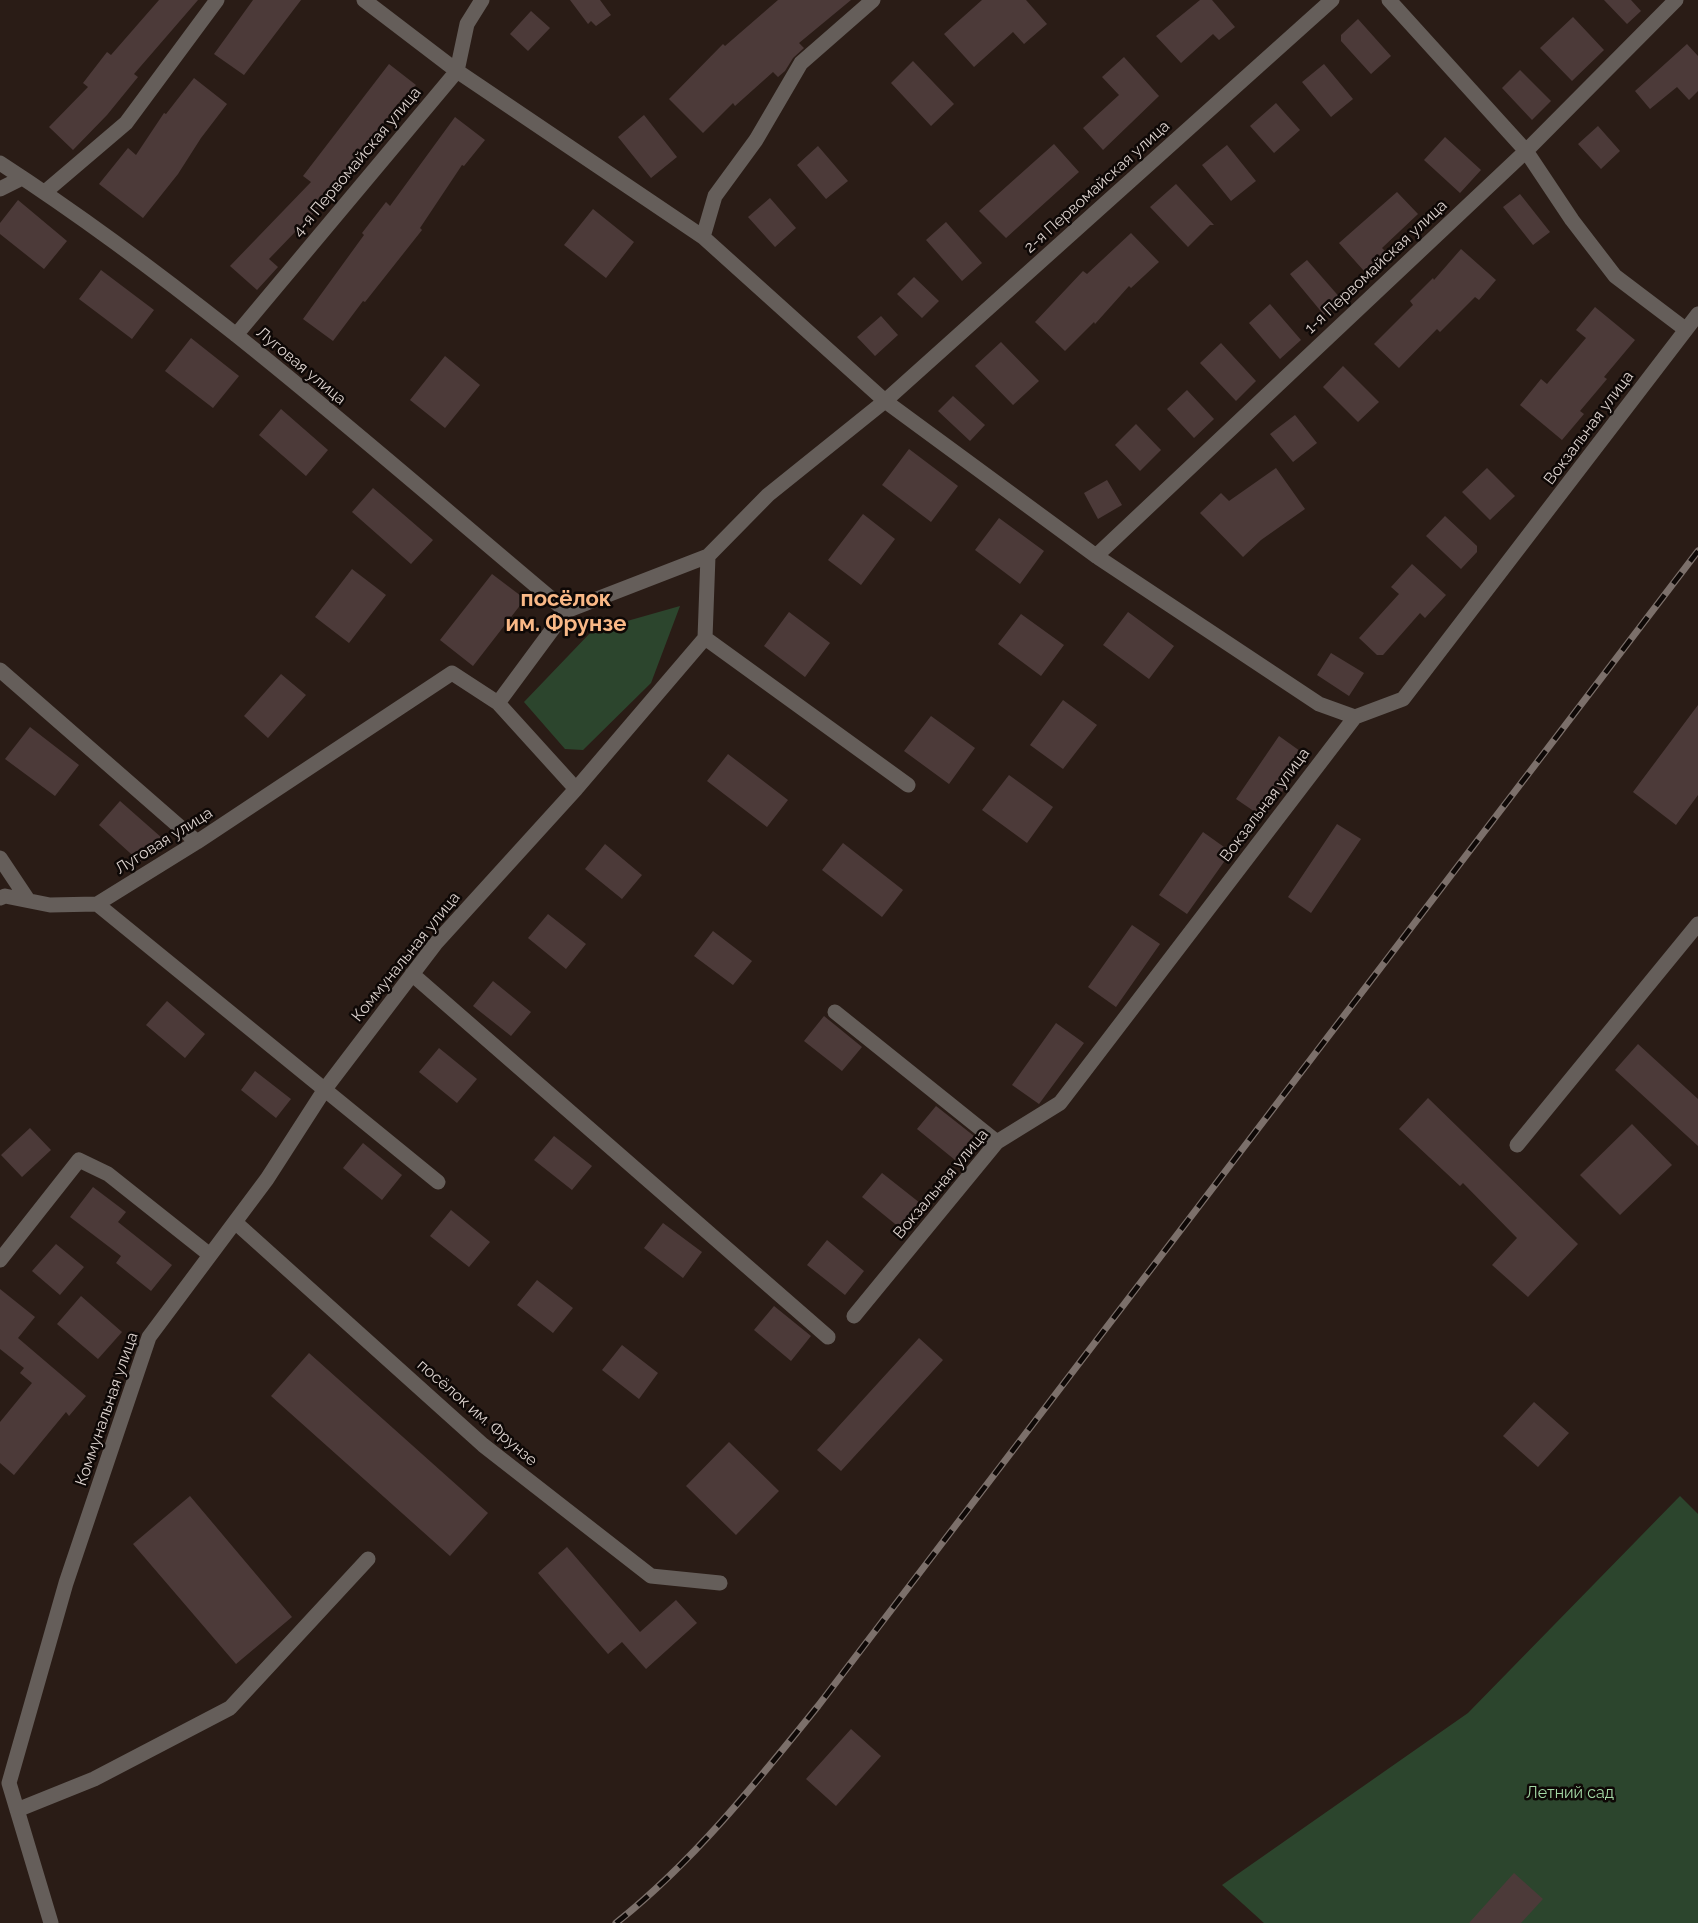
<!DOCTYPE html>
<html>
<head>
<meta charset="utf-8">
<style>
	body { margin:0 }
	canvas { display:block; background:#2a1c16 }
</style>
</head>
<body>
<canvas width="1698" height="1923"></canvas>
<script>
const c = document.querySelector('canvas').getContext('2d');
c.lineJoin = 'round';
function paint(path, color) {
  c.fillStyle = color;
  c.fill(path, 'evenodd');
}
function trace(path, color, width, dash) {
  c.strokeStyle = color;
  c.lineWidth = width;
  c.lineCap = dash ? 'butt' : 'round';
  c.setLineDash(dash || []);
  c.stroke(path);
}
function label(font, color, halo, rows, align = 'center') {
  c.font = font + ' Raleway,sans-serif';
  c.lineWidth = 5;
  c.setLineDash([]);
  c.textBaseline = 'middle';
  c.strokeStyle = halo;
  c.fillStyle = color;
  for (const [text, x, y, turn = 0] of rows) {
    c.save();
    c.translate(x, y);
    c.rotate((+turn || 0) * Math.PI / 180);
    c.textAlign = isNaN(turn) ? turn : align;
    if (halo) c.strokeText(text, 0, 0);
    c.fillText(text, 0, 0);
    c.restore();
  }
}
paint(new Path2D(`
	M 680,606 L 651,683 L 583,750 L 565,749 L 524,702 L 592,631 Z
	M 1680,1496 L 1698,1514 L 1698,1923 L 1264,1923 L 1222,1885 L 1468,1713 Z`), '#2c452d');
paint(new Path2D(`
	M 159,0 L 198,0 L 134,74 L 138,77 L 107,115 L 73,150 L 49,127 L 88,87 L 83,83 L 107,52 L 111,55 Z
	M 253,0 L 301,0 L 244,75 L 214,54 Z
	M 570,0 L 600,0 L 611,15 L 596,26 L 591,21 L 588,24 Z
	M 778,0 L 851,0 L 799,43 L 804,48 L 793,58 L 785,71 L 778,77 L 773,72 L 735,106 L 733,103 L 703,133 L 669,99 L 723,44 L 725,46 Z
	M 982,0 L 1026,0 L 1047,24 L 1024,44 L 1013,32 L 974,67 L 944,34 Z
	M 1200,0 L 1212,0 L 1235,27 L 1219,40 L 1213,34 L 1181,63 L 1156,36 Z
	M 1604,0 L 1631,0 L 1641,11 L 1627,24 Z
	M 531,11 L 550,28 L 528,51 L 510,34 Z
	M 1573,17 L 1604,50 L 1572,81 L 1540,48 Z
	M 1358,19 L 1391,56 L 1371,74 L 1341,41 L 1341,35 Z
	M 1687,44 L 1698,56 L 1698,91 L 1689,100 L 1677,87 L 1650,109 L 1635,91 Z
	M 1124,57 L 1159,96 L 1103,150 L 1083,128 L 1119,95 L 1102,77 Z
	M 913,61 L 954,104 L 931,126 L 891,83 Z
	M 389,64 L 416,85 L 396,106 L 357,161 L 324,202 L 269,259 L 278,267 L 257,290 L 230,266 L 311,182 L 303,176 Z
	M 1324,64 L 1353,99 L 1331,117 L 1302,82 Z
	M 1520,70 L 1551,101 L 1532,120 L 1502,88 Z
	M 194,78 L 227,104 L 201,138 L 178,174 L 143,218 L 99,184 L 128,148 L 136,155 L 164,113 L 166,114 Z
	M 1276,103 L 1300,130 L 1274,153 L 1250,126 Z
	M 644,115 L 677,157 L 651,178 L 618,137 Z
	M 455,117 L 485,140 L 464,166 L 462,165 L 420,228 L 422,230 L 365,302 L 363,301 L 333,341 L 303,319 L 364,235 L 362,233 L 386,202 L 390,206 Z
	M 1598,126 L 1620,151 L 1601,169 L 1578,144 Z
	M 1445,137 L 1481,170 L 1460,193 L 1424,160 Z
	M 1054,144 L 1079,172 L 1006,238 L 979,211 Z
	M 1227,145 L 1256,181 L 1231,201 L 1202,165 Z
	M 818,146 L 848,181 L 826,199 L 797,165 Z
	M 1176,184 L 1214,225 L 1210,225 L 1188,247 L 1150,207 Z
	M 1397,192 L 1418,214 L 1382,248 L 1386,252 L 1364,271 L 1339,243 Z
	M 1520,194 L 1550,232 L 1533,245 L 1503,207 Z
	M 770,198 L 796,228 L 775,247 L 748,217 Z
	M 18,200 L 67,241 L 44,269 L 0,234 L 0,223 Z
	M 593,209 L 634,242 L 606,278 L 564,245 Z
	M 946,222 L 982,263 L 962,281 L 926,240 Z
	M 1131,233 L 1159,262 L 1131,288 L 1129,286 L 1095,324 L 1094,322 L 1065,351 L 1035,322 L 1083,271 L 1087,274 Z
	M 1461,249 L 1496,280 L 1479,300 L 1475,297 L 1440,332 L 1437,329 L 1399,368 L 1374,344 L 1413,305 L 1410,301 L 1433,278 L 1434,280 Z
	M 1307,260 L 1342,300 L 1324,315 L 1290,274 Z
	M 101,270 L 154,310 L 132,339 L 79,299 Z
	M 914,277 L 939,301 L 922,318 L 897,294 Z
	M 1270,304 L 1301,340 L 1280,359 L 1249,323 Z
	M 1595,307 L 1635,340 L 1604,377 L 1607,379 L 1580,411 L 1584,414 L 1562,440 L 1520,405 L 1541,379 L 1547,384 L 1586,338 L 1576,330 Z
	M 881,316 L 898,335 L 875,356 L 857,337 Z
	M 191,338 L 239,376 L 213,408 L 165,371 Z
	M 1001,342 L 1039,381 L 1013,405 L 975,366 Z
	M 1221,343 L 1256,381 L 1236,401 L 1200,363 Z
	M 445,356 L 480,385 L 445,428 L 410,400 Z
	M 1343,366 L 1379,402 L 1358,422 L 1323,387 Z
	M 1187,390 L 1214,419 L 1194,438 L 1167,409 Z
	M 953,396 L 985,425 L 970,441 L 938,411 Z
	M 281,409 L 328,450 L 306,476 L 259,435 Z
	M 1295,415 L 1317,443 L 1293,462 L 1270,434 Z
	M 1136,424 L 1161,450 L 1140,471 L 1115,445 Z
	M 909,449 L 958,486 L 931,522 L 882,485 Z
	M 1276,468 L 1305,509 L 1261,540 L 1243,557 L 1200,513 L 1221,493 L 1229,501 Z
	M 1487,468 L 1515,496 L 1490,520 L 1462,492 Z
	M 1107,480 L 1122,505 L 1098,519 L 1084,493 Z
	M 373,488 L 433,540 L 411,564 L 352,512 Z
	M 863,514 L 895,539 L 861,585 L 828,560 Z
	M 1445,516 L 1477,546 L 1477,552 L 1461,569 L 1426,536 Z
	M 999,518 L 1044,551 L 1020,584 L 975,550 Z
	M 1412,564 L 1446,595 L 1425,618 L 1420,613 L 1383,655 L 1377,655 L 1359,638 L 1399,594 L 1391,587 Z
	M 352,569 L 386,595 L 349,643 L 315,617 Z
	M 492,574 L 525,599 L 473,666 L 440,640 Z
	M 789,612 L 830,643 L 805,677 L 764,646 Z
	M 1128,612 L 1174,646 L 1149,679 L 1103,645 Z
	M 1021,614 L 1064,645 L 1041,676 L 998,644 Z
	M 1331,653 L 1364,673 L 1349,696 L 1317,675 Z
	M 281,674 L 306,695 L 268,738 L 244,716 Z
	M 1063,700 L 1097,725 L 1063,769 L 1030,745 Z
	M 1698,705 L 1698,795 L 1676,825 L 1633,792 Z
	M 931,716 L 975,748 L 949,784 L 904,751 Z
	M 30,727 L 79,765 L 55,796 L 5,759 Z
	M 1279,736 L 1307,756 L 1264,818 L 1236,799 Z
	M 728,754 L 788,800 L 767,827 L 707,781 Z
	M 1009,775 L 1053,807 L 1027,843 L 982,810 Z
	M 120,801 L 162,838 L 140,862 L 99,825 Z
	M 1337,824 L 1361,839 L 1311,913 L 1288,897 Z
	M 1203,832 L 1231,852 L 1187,914 L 1159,895 Z
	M 843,843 L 903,890 L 882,917 L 822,870 Z
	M 605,844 L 642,875 L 622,899 L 585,869 Z
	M 548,914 L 586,944 L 566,969 L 528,938 Z
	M 1132,925 L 1160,944 L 1116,1007 L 1088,987 Z
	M 713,931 L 752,961 L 733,985 L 694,956 Z
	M 493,981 L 531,1012 L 511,1036 L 473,1006 Z
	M 167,1001 L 205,1034 L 185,1058 L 146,1025 Z
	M 824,1016 L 862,1047 L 842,1071 L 804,1041 Z
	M 1056,1023 L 1084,1043 L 1039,1104 L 1012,1085 Z
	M 1638,1044 L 1698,1099 L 1698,1146 L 1615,1070 Z
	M 439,1048 L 477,1079 L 457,1103 L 419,1072 Z
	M 255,1071 L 291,1099 L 276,1118 L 241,1090 Z
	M 1428,1098 L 1578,1244 L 1528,1297 L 1492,1265 L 1517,1238 L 1463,1183 L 1460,1186 L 1399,1129 Z
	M 936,1106 L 974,1136 L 955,1160 L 917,1129 Z
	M 1632,1124 L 1672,1165 L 1620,1215 L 1580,1175 Z
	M 30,1128 L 51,1150 L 22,1177 L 1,1155 Z
	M 554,1136 L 592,1166 L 572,1190 L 534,1160 Z
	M 363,1143 L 402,1175 L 382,1200 L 343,1168 Z
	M 882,1173 L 920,1203 L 900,1228 L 862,1197 Z
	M 93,1187 L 126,1212 L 118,1222 L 172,1265 L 151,1291 L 116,1263 L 121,1256 L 70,1217 Z
	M 451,1210 L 490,1242 L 469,1267 L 430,1236 Z
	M 663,1223 L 702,1252 L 683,1278 L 644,1248 Z
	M 827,1240 L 864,1271 L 845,1295 L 807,1265 Z
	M 56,1244 L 84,1267 L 60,1295 L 32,1271 Z
	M 537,1280 L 573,1308 L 553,1333 L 517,1305 Z
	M 0,1289 L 35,1317 L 18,1338 L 86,1396 L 69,1416 L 66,1412 L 14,1475 L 0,1463 L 0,1422 L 32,1383 L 20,1373 L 24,1368 L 0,1349 Z
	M 81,1296 L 122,1332 L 98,1359 L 57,1324 Z
	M 774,1306 L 811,1336 L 791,1361 L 754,1330 Z
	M 919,1338 L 943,1360 L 841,1471 L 817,1450 Z
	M 622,1345 L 658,1373 L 639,1399 L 602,1370 Z
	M 309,1353 L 488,1513 L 450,1556 L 271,1396 Z
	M 1534,1402 L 1569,1433 L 1538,1467 L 1503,1436 Z
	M 729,1442 L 779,1491 L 736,1535 L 686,1486 Z
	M 190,1496 L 292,1617 L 236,1664 L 133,1544 Z
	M 567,1547 L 640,1632 L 676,1600 L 697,1623 L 646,1669 L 622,1642 L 608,1654 L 538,1573 Z
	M 851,1729 L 881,1756 L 836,1806 L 806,1779 Z
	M 1514,1873 L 1543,1899 L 1521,1923 L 1469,1923 Z`), '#4c3a39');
trace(new Path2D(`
	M 364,0 L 457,71 L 703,237 L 885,401 L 1096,556 L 1319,704 L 1355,717
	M 1389,0 L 1526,151 L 1572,220 L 1615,276 L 1685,329
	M 0,163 C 202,294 382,457 566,611
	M 0,189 L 22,178
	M 45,192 L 126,123 L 217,0
	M 703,237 L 715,196 L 756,140 L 801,63 L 873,0
	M 236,335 L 457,71 L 467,24 L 482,0
	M 1096,556 L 1526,151 L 1676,0
	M 705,638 L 908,785
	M 0,670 L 197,842
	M 498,703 L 566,611 L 708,556
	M 0,858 L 28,900
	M 0,898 L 5,896 L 50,905 L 97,904 L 197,842 L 452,673 L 498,703 L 576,789
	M 97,904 L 438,1182
	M 412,974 L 828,1337
	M 835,1012 L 997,1142
	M 1517,1145 L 1698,924
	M 235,1222 L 483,1445 L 651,1576 L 720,1583
	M 0,1260 L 79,1160 L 108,1174 L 210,1255
	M 854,1316 L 997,1142 L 1060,1103 L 1355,717 L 1403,699 L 1698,314
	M 17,1810 L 94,1779 L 230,1708 L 368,1559
	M 51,1923 L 9,1783 L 66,1583 L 149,1337 L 267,1179 L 325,1089 L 436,943 L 576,789 L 705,638 L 708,556 L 768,495 L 885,401 L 1332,0`), '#655e5a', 15);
const rail = new Path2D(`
	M 616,1923 C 694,1861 756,1783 818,1706 L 1698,551`);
trace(rail, '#7c706b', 7);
trace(rail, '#0e0806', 4.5, [14]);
label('16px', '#dcd2ce', '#0e0806', [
	["4-я Первомайская улица",357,162,-50],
	["2-я Первомайская улица",1097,187,-42],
	["1-я Первомайская улица",1376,267,-43],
	["Луговая улица",301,366,40],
	["Вокзальная улица",1589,428,-53],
	["Вокзальная улица",1265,805,-53],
	["Луговая улица",164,841,-32],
	["Коммунальная улица",406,957,-51],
	["Вокзальная улица",941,1184,-50],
	["Коммунальная улица",107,1409,-71],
	["посёлок им. Фрунзе",477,1413,41]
]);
label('16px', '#a5daa6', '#0e0806', [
	["Летний сад",1570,1793]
]);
label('bold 22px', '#f9b886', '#0e0806', [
	["посёлок",566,599],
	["им. Фрунзе",566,624]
]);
</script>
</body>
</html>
